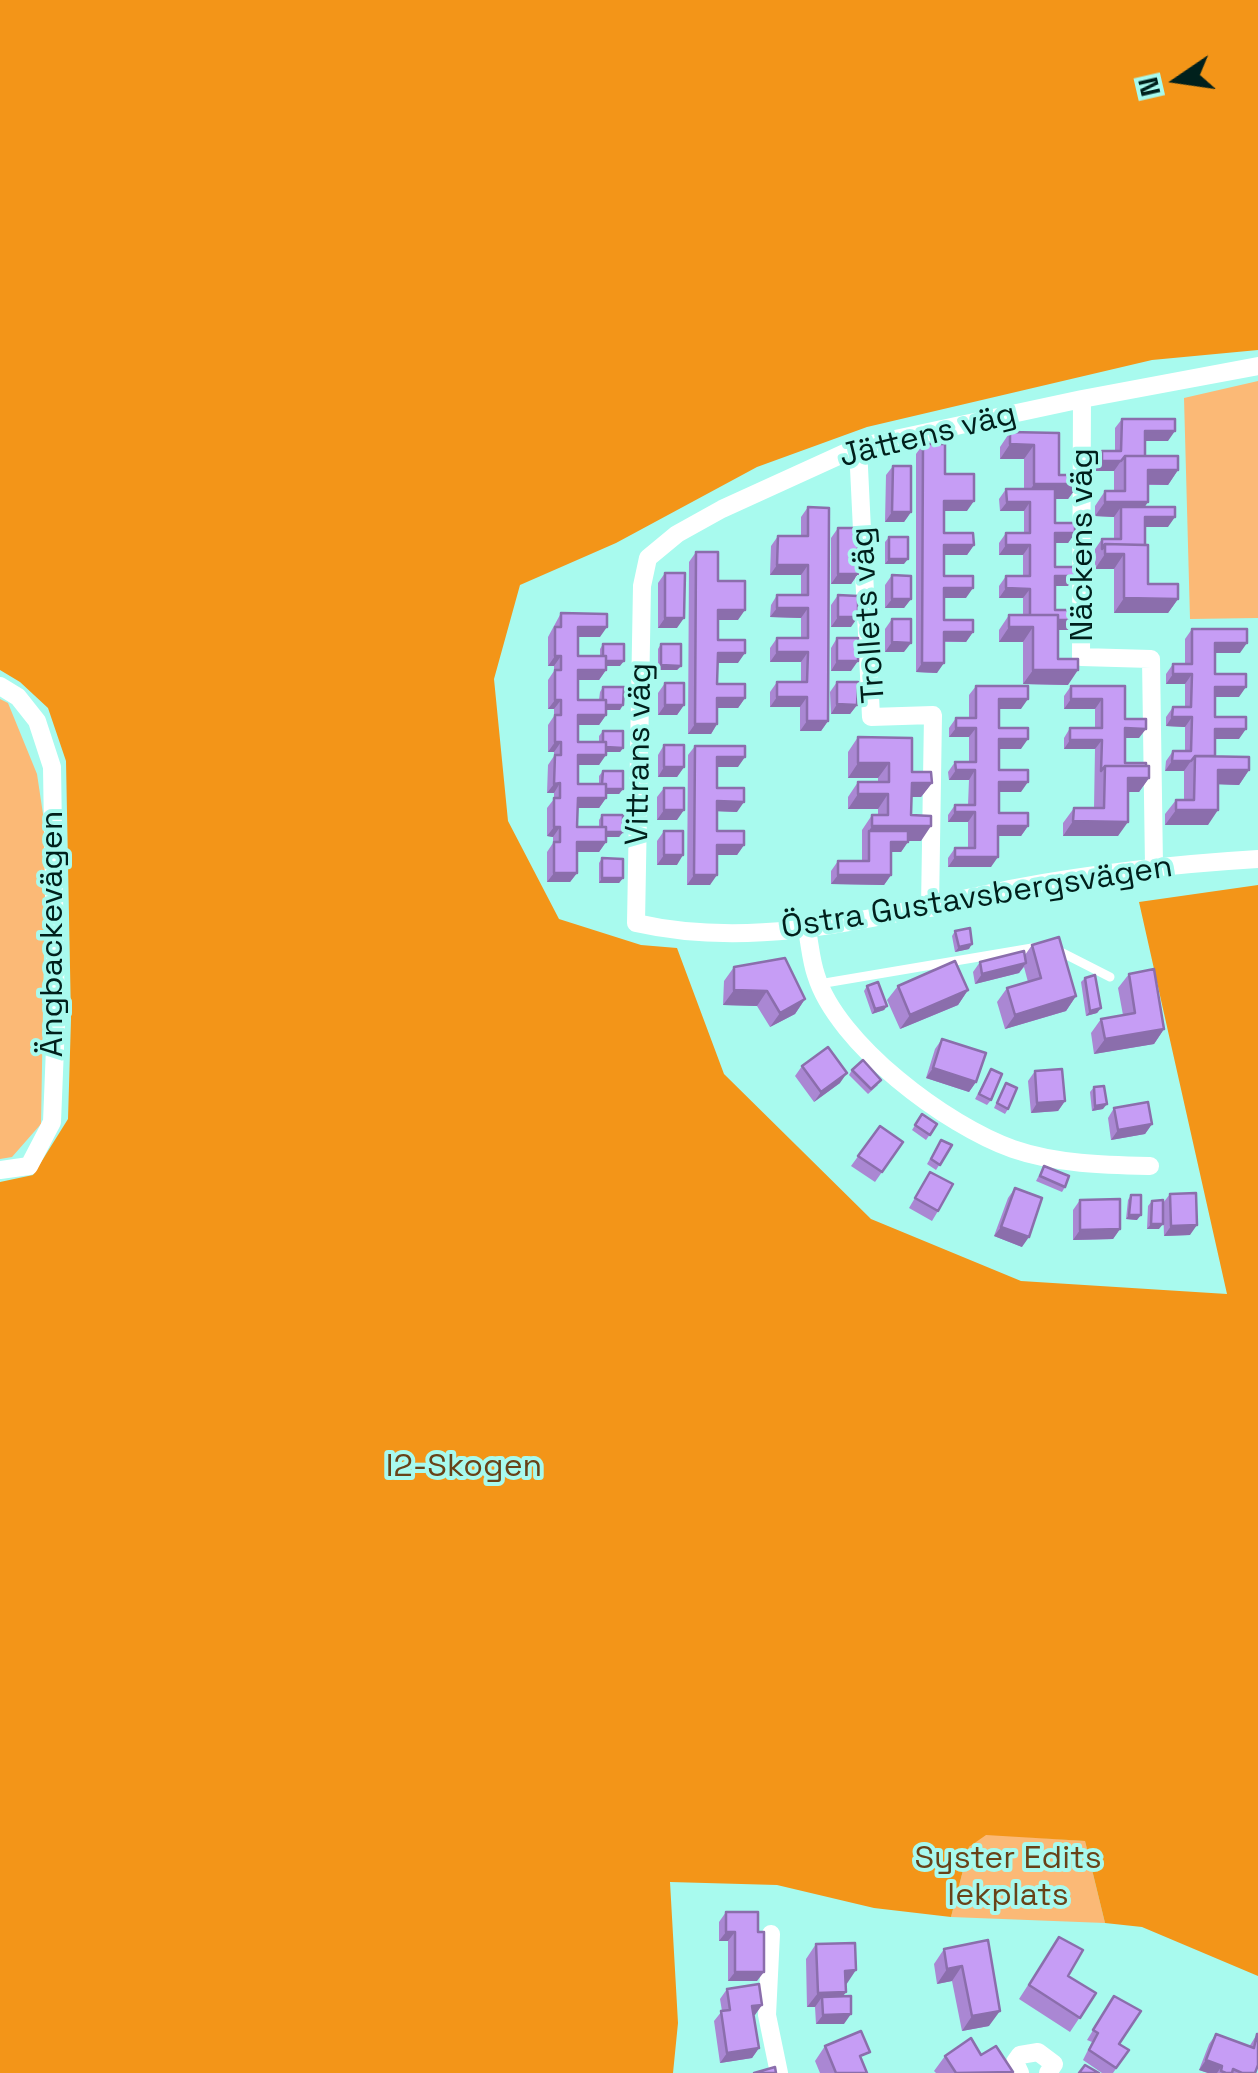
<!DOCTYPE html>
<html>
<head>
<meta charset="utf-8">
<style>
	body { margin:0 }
	#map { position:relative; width:1258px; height:2073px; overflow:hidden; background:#a8faee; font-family:"Space Grotesk",sans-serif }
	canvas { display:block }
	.north { position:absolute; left:1128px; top:30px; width:100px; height:100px; -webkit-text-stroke:8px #a8faee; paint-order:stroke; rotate:257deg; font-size:28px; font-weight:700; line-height:40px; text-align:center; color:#00201c }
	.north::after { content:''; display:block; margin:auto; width:35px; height:45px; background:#00201c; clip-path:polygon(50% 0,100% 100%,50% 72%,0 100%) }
</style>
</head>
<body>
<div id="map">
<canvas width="1258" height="2073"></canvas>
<div class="north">N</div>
</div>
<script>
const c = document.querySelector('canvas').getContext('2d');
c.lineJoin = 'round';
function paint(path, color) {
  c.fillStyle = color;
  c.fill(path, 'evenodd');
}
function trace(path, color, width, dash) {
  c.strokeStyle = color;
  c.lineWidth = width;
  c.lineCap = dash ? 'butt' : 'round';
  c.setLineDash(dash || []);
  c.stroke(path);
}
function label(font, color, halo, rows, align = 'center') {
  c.font = font + ' "Space Grotesk",sans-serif';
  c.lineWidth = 8;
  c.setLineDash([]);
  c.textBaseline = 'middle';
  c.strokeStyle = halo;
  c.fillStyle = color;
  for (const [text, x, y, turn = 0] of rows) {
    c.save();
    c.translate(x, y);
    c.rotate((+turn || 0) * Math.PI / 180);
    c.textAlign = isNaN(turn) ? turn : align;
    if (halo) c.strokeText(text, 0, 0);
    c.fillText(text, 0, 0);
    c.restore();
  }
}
paint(new Path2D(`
	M 1258,381 L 1258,618 L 1190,619 L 1184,398 Z
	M 0,699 L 8,703 L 37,774 L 46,834 L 41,1124 L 12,1157 L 0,1159 Z
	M 986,1834 L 1085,1841 L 1105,1923 L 951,1917 L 969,1847 Z`), '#fbb976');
paint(new Path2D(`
	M 0,0 L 1258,0 L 1258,350 L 1152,360 L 867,427 L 757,467 L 616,543 L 520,585 L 494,679 L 508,821 L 559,919 L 641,945 L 677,948 L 724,1074 L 871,1219 L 1021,1281 L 1227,1294 L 1139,902 L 1258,885 L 1258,1976 L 1142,1927 L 1105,1923 L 1085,1841 L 986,1835 L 969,1847 L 951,1917 L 874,1908 L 777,1885 L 670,1882 L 678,2023 L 673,2073 L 0,2073 L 0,1182 L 33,1175 L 68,1119 L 71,1019 L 66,761 L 48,708 L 20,682 L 0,670 Z`), '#f39518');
trace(new Path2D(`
	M 1053,948 L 1110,977
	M 819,984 L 1038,947`), '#fff', 9);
trace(new Path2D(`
	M 1258,366 L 1082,399 L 858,447 L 722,509 L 677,534 L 648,558 L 642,586 L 636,923 C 763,952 890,913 1015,888 C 1095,873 1176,864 1258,859
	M 1082,399 L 1081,657 L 1151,659 L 1154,866
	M 858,447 L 871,717 L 933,715 L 930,908
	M 0,686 L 18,697 L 37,721 L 52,767 L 56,1023 L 52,1122 L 29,1166 L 0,1170
	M 807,930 C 810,945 811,961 816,975 C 837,1044 947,1126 1013,1149 C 1056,1164 1106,1165 1150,1166
	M 771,1934 L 767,2015 L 779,2073
	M 1020,2073 L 1015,2062 L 1020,2055 L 1038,2052 L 1054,2064 L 1048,2073`), '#fff', 18);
paint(new Path2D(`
	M 1122,419 L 1168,441 L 1145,441 L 1145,456 L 1178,470 L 1168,485 L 1148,485 L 1145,507 L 1168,527 L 1145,527 L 1145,545 L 1148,584 L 1178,599 L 1168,613 L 1114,613 L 1114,569 L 1095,569 L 1095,549 L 1102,539 L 1114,539 L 1114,517 L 1095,516 L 1095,506 L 1105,491 L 1114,491 L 1114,471 L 1095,471 L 1095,461 L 1102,451 L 1115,451 L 1115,428 Z
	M 1010,432 L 1059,433 L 1059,475 L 1079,484 L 1068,499 L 1055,499 L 1055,523 L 1075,533 L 1068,543 L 1055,543 L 1055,567 L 1068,586 L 1055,586 L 1055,610 L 1068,630 L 1058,630 L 1058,659 L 1068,685 L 1023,684 L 1023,642 L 999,642 L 999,630 L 1009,615 L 1023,615 L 1023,598 L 999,598 L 999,586 L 1006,576 L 1023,576 L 1023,555 L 999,555 L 999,543 L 1006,533 L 1024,533 L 1024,511 L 1000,511 L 999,499 L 1006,489 L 1024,489 L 1024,459 L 1000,459 L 1000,447 Z
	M 923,444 L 945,474 L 967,511 L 944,511 L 944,533 L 974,545 L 967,555 L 944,555 L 944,576 L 966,598 L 944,598 L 944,620 L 973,632 L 966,642 L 944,642 L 937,673 L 916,672 L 916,454 Z
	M 893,466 L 911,512 L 904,522 L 885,522 L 886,475 Z
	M 808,507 L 828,721 L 821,731 L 800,731 L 800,707 L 770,707 L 770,692 L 777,682 L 801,682 L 801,662 L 770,662 L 770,648 L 777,638 L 801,638 L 801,618 L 770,617 L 771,605 L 777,595 L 801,595 L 801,575 L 770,575 L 771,546 L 778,536 L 801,536 L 801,517 Z
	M 838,528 L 858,574 L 851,584 L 831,584 L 831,538 Z
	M 889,537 L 904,564 L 885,564 L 885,542 Z
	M 696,552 L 718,581 L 738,620 L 718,620 L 718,640 L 738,663 L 718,663 L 717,684 L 745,698 L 738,708 L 717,708 L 717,724 L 711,734 L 688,734 L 689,562 Z
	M 665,573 L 677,628 L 658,628 L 658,583 Z
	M 892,575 L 911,599 L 904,608 L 885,608 L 885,585 Z
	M 838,595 L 851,627 L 831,627 L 831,605 Z
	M 561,613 L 600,637 L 578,637 L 578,656 L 600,656 L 600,649 L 603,644 L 620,666 L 606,666 L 606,670 L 599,680 L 578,680 L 578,700 L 599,700 L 600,692 L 603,687 L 620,710 L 606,710 L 606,715 L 599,725 L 578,725 L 578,742 L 599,742 L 599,736 L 603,731 L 623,748 L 620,752 L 606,752 L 599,765 L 578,765 L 578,784 L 599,784 L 599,776 L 603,771 L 623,789 L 619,794 L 606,794 L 606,798 L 599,808 L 578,808 L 577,827 L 599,827 L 599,820 L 602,815 L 623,832 L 619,837 L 606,837 L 606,842 L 599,852 L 577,852 L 577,873 L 570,882 L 547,882 L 547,852 L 553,843 L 553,837 L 547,836 L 547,808 L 554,799 L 554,793 L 547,793 L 548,765 L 554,756 L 554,752 L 548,752 L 548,725 L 554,716 L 554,709 L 548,709 L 548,680 L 554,671 L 554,666 L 548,666 L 548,637 Z
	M 892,619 L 904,652 L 885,652 L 885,629 Z
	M 1192,629 L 1240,653 L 1215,653 L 1215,674 L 1239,697 L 1215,697 L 1215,717 L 1239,739 L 1215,739 L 1215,756 L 1249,770 L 1239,785 L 1218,784 L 1208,825 L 1165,825 L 1165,814 L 1176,800 L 1184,800 L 1184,771 L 1165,771 L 1166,761 L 1173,751 L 1185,751 L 1185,727 L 1166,726 L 1166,717 L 1173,707 L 1185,707 L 1185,684 L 1166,684 L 1166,674 L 1173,664 L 1185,664 L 1185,639 Z
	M 837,638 L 851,671 L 831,671 L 831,648 Z
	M 661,644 L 681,666 L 677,670 L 658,670 L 658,649 Z
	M 837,682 L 857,705 L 850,714 L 831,714 L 830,692 Z
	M 665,683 L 684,705 L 677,715 L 658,715 L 658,693 Z
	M 976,686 L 1021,709 L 999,709 L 999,728 L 1021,749 L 999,749 L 999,770 L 1021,792 L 999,792 L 999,813 L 1028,826 L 1021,836 L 998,836 L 991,867 L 948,867 L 948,858 L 955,848 L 968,848 L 968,822 L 948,822 L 948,815 L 955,805 L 968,805 L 969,780 L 949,780 L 948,772 L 955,762 L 969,762 L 969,737 L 949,737 L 949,728 L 956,718 L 969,718 L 969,695 Z
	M 1071,686 L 1125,686 L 1125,719 L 1139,738 L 1125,738 L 1125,763 L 1149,778 L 1139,792 L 1128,792 L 1118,836 L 1063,836 L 1063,823 L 1074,808 L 1094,808 L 1095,749 L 1064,749 L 1064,738 L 1070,728 L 1095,728 L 1095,709 L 1064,709 L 1064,696 Z
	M 858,737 L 912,772 L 932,783 L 921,797 L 911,797 L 911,815 L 921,841 L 908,841 L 901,852 L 891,852 L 891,875 L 884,885 L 831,884 L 831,871 L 838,861 L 862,861 L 862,830 L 872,815 L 878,815 L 878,809 L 848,809 L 848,797 L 858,782 L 878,782 L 878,778 L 848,778 L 848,752 Z
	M 664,745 L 684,767 L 677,777 L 658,777 L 658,755 Z
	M 695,746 L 738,767 L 717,767 L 717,788 L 737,812 L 717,811 L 717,831 L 744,845 L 737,855 L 717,855 L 710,885 L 687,885 L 688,755 Z
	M 664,788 L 677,820 L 657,820 L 657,797 Z
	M 664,831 L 677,865 L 657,865 L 657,841 Z
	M 602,858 L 623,878 L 619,883 L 599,883 L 599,863 Z
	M 955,931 L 969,949 L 955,952 L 952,936 Z
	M 1032,945 L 1076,996 L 1066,1011 L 1005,1029 L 997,1002 L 1007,988 L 1028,982 L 1024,967 L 1019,973 L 975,984 L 973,972 L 980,962 L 1025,955 Z
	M 734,967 L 805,999 L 795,1014 L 770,1027 L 757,1006 L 723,1005 L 724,981 Z
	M 1129,974 L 1164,1029 L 1154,1044 L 1094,1054 L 1091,1033 L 1101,1019 L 1123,1015 L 1118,988 Z
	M 1085,978 L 1101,1008 L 1097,1013 L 1086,1016 L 1081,982 Z
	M 867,986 L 887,1006 L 884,1010 L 872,1014 L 864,991 Z
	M 898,986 L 968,990 L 958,1005 L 900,1029 L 887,1000 Z
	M 942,1039 L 976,1082 L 969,1092 L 926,1078 L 935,1049 Z
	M 802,1066 L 840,1083 L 814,1102 L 795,1076 Z
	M 991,1069 L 991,1100 L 987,1105 L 975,1099 Z
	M 852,1070 L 878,1085 L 868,1094 L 849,1075 Z
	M 1035,1071 L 1065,1101 L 1058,1111 L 1031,1113 L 1028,1081 Z
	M 1006,1083 L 1008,1109 L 1005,1114 L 994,1108 Z
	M 1094,1087 L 1103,1109 L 1092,1111 L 1090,1092 Z
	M 1114,1108 L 1152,1124 L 1145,1134 L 1111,1140 L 1108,1118 Z
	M 922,1114 L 937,1124 L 926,1140 L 912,1130 Z
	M 880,1126 L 903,1142 L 875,1182 L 851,1166 Z
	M 938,1145 L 952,1145 L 936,1170 L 927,1164 Z
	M 1044,1166 L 1065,1187 L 1062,1192 L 1036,1181 Z
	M 930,1172 L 938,1211 L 932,1221 L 909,1208 Z
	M 1015,1188 L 1022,1247 L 994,1236 L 1008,1198 Z
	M 1170,1194 L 1190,1235 L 1164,1236 L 1163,1203 Z
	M 1131,1195 L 1137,1220 L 1126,1219 L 1128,1200 Z
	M 1080,1200 L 1120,1229 L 1113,1239 L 1073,1240 L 1073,1210 Z
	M 1152,1201 L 1159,1229 L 1147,1229 L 1148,1206 Z
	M 726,1912 L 757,1981 L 728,1981 L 728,1941 L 719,1941 L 719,1922 Z
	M 1059,1937 L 1068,1976 L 1096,1993 L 1070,2032 L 1019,1999 Z
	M 988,1940 L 989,2026 L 962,2031 L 952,1981 L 937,1984 L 934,1964 L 944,1949 Z
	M 816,1944 L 846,1985 L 846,1992 L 843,1996 L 844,2024 L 816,2024 L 815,2007 L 807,2007 L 806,1959 Z
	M 727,1989 L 762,2005 L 754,2015 L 759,2048 L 752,2058 L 720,2063 L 714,2021 L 722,2011 L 720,1999 Z
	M 1114,1996 L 1119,2044 L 1129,2050 L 1113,2073 L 1102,2073 L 1083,2060 L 1092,2042 L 1087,2040 Z
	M 1216,2034 L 1249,2047 L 1257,2034 L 1255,2073 L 1208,2073 L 1199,2070 L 1209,2044 Z
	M 825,2046 L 863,2063 L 867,2073 L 820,2073 L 815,2061 Z
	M 981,2055 L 1012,2073 L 936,2073 L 934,2071 L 945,2056 Z`), '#aa87d3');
paint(new Path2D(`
	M 1145,431 L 1175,431 L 1168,441 L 1138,441 Z
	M 1010,444 L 1034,445 L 1024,459 L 1000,459 Z
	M 1102,461 L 1121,461 L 1114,471 L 1095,471 Z
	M 1148,470 L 1178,470 L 1168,485 L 1138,484 Z
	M 1034,484 L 1079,484 L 1068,499 L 1024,499 Z
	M 944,501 L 974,501 L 967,511 L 937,511 Z
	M 1007,502 L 1030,502 L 1024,511 L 1000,511 Z
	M 1105,502 L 1148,502 L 1138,517 L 1121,507 L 1114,517 L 1095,516 Z
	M 892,512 L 911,512 L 904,522 L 885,522 Z
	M 1145,517 L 1175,517 L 1168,527 L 1138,527 Z
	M 1055,533 L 1075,533 L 1068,543 L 1048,543 Z
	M 944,545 L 974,545 L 967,555 L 937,555 Z
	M 1006,545 L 1030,545 L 1023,555 L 999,555 Z
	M 1105,554 L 1124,554 L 1114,569 L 1095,569 Z
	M 889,559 L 908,559 L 904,564 L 885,564 Z
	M 777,565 L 808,565 L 801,575 L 770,575 Z
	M 838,574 L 858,574 L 851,584 L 831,584 Z
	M 1055,576 L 1075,576 L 1068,586 L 1048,586 Z
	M 944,588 L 973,588 L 966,598 L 937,598 Z
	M 1006,588 L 1030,589 L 1023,598 L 999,598 Z
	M 1124,598 L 1178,599 L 1168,613 L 1114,613 Z
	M 892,599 L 911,599 L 904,608 L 885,608 Z
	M 777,608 L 808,608 L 801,618 L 770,617 Z
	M 718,610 L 745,610 L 738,620 L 711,620 Z
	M 838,617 L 858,617 L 851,627 L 831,627 Z
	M 665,618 L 684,618 L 677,628 L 658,628 Z
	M 1030,620 L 1075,620 L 1068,630 L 1033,630 L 1033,627 L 1023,642 L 999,642 L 1009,627 Z
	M 578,627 L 607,627 L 600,637 L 571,637 Z
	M 944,632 L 973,632 L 966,642 L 937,641 Z
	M 892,642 L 911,643 L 904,652 L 885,652 Z
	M 1215,643 L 1247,643 L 1240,653 L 1209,653 Z
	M 777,652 L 808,652 L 801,662 L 770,662 Z
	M 718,653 L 745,653 L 738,663 L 711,663 Z
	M 555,656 L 561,656 L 554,666 L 548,666 Z
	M 603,661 L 624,661 L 620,666 L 600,666 Z
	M 837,661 L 858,661 L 851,671 L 831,671 Z
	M 922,663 L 944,663 L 937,673 L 916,672 Z
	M 661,665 L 681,666 L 677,670 L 658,670 Z
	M 578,670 L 606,670 L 599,680 L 571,680 Z
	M 1033,670 L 1078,670 L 1068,685 L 1023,684 Z
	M 1173,674 L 1192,674 L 1185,684 L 1166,684 Z
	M 1215,687 L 1246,687 L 1239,697 L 1208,697 Z
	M 777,697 L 807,697 L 800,707 L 770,707 Z
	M 717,698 L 745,698 L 738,708 L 710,708 Z
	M 999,699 L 1028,699 L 1021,709 L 992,709 Z
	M 1071,699 L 1102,699 L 1095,709 L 1064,709 Z
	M 555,700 L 561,700 L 554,709 L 548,709 Z
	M 837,704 L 857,705 L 850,714 L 831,714 Z
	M 603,705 L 623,705 L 620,710 L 599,710 Z
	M 665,705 L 684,705 L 677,715 L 658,715 Z
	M 578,715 L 606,715 L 599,725 L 571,725 Z
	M 1172,717 L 1192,717 L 1185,727 L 1166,726 Z
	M 807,721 L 828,721 L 821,731 L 800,731 Z
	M 695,724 L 717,724 L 711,734 L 688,734 Z
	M 956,728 L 976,728 L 969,737 L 949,737 Z
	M 1125,728 L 1146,729 L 1139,738 L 1118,738 Z
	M 1215,729 L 1246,729 L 1239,739 L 1208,739 Z
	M 999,739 L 1028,739 L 1021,749 L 992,749 Z
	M 1070,740 L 1102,740 L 1095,749 L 1064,749 Z
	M 555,742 L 561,742 L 554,752 L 548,752 Z
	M 603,747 L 623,748 L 620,752 L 599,752 Z
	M 578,755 L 606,755 L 599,765 L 571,765 Z
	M 717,757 L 745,757 L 738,767 L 710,767 Z
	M 1172,761 L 1191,761 L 1184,771 L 1165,771 Z
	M 858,763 L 889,763 L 878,778 L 848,778 Z
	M 664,767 L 684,767 L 677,777 L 658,777 Z
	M 956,770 L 975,770 L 969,780 L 949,780 Z
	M 1218,770 L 1249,770 L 1239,785 L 1208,784 Z
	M 1105,771 L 1149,778 L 1139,792 L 1118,792 Z
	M 999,782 L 1028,782 L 1021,792 L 992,792 Z
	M 560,783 L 554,793 L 547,793 L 554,784 Z
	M 912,783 L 932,783 L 921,797 L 901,797 Z
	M 602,789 L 623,789 L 619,794 L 599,794 Z
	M 858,794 L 888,794 L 878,809 L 848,809 Z
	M 578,798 L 606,798 L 599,808 L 571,808 Z
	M 717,801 L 744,802 L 737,812 L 710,811 Z
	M 664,810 L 684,810 L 677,820 L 657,820 Z
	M 1176,810 L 1218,810 L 1208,825 L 1165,825 Z
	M 955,812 L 975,812 L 968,822 L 948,822 Z
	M 1073,821 L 1128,822 L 1118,836 L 1063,836 Z
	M 872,826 L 931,826 L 921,841 L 869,841 L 869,831 Z
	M 998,826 L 1028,826 L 1021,836 L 991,836 Z
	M 554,827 L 560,827 L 553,837 L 547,836 Z
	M 602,832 L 623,832 L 619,837 L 599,837 Z
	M 577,842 L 606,842 L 599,852 L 570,852 Z
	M 891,842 L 908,842 L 901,852 L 885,852 Z
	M 717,845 L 744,845 L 737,855 L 710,855 Z
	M 664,855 L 683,855 L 677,865 L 657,865 Z
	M 955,857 L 998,857 L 991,867 L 948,867 Z
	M 554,873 L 577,873 L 570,882 L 547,882 Z
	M 694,875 L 717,875 L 710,885 L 687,885 Z
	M 838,875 L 891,875 L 884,885 L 831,884 Z
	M 602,878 L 623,878 L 619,883 L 599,883 Z
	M 972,944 L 969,949 L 955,952 L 959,947 Z
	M 1026,963 L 1019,973 L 975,984 L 982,974 Z
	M 734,990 L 767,991 L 757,1006 L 723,1005 Z
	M 968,990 L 958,1005 L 900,1029 L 910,1015 Z
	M 1076,996 L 1066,1011 L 1005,1029 L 1015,1015 Z
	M 805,999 L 795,1014 L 770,1027 L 780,1013 Z
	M 887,1006 L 884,1010 L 872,1014 L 875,1009 Z
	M 1101,1008 L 1097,1013 L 1086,1016 L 1090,1011 Z
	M 1164,1029 L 1154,1044 L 1094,1054 L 1105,1039 Z
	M 933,1068 L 976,1082 L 969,1092 L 926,1078 Z
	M 847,1073 L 840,1083 L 814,1102 L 821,1092 Z
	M 1065,1101 L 1058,1111 L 1031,1113 L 1037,1103 Z
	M 1107,1104 L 1103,1109 L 1092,1111 L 1095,1106 Z
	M 1152,1124 L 1145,1134 L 1111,1140 L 1118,1130 Z
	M 1129,1215 L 1141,1215 L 1137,1220 L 1126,1219 Z
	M 1151,1224 L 1163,1224 L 1159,1229 L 1147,1229 Z
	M 1197,1225 L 1190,1235 L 1164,1236 L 1171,1226 Z
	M 1001,1227 L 1029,1237 L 1022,1247 L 994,1236 Z
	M 1120,1229 L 1113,1239 L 1073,1240 L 1080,1230 Z
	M 726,1932 L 735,1932 L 728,1941 L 719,1941 Z
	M 962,1966 L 952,1981 L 937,1984 L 947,1969 Z
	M 856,1970 L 846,1985 L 845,1971 Z
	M 735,1972 L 764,1972 L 757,1981 L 728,1981 Z
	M 846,1992 L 836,2006 L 822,1997 L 815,2007 L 807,2007 L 818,1993 Z
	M 762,2005 L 755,2015 L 746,2016 L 752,2006 Z
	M 1000,2011 L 989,2026 L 962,2031 L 972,2016 Z
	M 851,2014 L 844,2024 L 816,2024 L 823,2015 Z
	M 759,2048 L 752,2058 L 720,2063 L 727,2053 Z
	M 1206,2060 L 1222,2066 L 1217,2073 L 1208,2073 L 1199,2070 Z`), '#8b6eac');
const building = new Path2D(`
	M 1122,419 L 1175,419 L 1175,431 L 1145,431 L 1145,456 L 1125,456 L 1121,461 L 1102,461 L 1102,451 L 1121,451 Z
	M 1010,432 L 1059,433 L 1059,475 L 1078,475 L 1079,484 L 1034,484 L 1034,445 L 1010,444 Z
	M 923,444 L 945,444 L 945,474 L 974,474 L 974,501 L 944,501 L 944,533 L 973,533 L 974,545 L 944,545 L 944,576 L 973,576 L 973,588 L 944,588 L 944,620 L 973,620 L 973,632 L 944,632 L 944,663 L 922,663 Z
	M 1125,456 L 1178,456 L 1178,470 L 1148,470 L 1148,502 L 1105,502 L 1105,491 L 1125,491 Z
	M 893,466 L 911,466 L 911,512 L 892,512 Z
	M 1006,489 L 1055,489 L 1055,523 L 1075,523 L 1075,533 L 1055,533 L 1055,567 L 1075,567 L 1075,576 L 1055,576 L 1055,610 L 1075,610 L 1075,620 L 1058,620 L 1058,615 L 1030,615 L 1030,589 L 1006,588 L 1006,576 L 1030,576 L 1030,545 L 1006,545 L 1006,533 L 1030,533 L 1030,502 L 1007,502 Z
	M 808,507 L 829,508 L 828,721 L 807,721 L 807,697 L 777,697 L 777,682 L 807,682 L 808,652 L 777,652 L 777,638 L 808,638 L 808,608 L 777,608 L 777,595 L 808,595 L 808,565 L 777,565 L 778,536 L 808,536 Z
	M 1121,507 L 1175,507 L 1175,517 L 1145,517 L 1145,545 L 1105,544 L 1102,549 L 1102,539 L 1121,539 Z
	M 838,528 L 858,528 L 858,574 L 838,574 Z
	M 889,537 L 908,537 L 908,559 L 889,559 Z
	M 1105,544 L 1148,545 L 1148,584 L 1178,584 L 1178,599 L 1124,598 L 1124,554 L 1105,554 Z
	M 696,552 L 718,552 L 718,581 L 745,581 L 745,610 L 718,610 L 718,640 L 745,640 L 745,653 L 718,653 L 717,684 L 745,684 L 745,698 L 717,698 L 717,724 L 695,724 Z
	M 665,573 L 685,573 L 684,618 L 665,618 Z
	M 892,575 L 911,576 L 911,599 L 892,599 Z
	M 838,595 L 858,596 L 858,617 L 838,617 Z
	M 561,613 L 607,614 L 607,627 L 578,627 L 578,656 L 606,656 L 606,670 L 578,670 L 578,700 L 606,700 L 606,715 L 578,715 L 578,742 L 606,742 L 606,755 L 578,755 L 578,784 L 606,784 L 606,798 L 578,798 L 577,827 L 606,827 L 606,842 L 577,842 L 577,873 L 554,873 L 554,842 L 560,842 L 560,827 L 554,827 L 554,798 L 560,798 L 560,783 L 554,784 L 555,755 L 561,755 L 561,742 L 555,742 L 555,715 L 561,715 L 561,700 L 555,700 L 555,670 L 561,670 L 561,656 L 555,656 L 555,627 L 561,627 Z
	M 1009,615 L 1058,615 L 1058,659 L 1078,659 L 1078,670 L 1033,670 L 1033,627 L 1009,627 Z
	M 892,619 L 911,619 L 911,643 L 892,642 Z
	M 1192,629 L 1247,629 L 1247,643 L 1215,643 L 1215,674 L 1246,674 L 1246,687 L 1215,687 L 1215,717 L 1246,717 L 1246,729 L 1215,729 L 1215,756 L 1195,756 L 1191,761 L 1172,761 L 1173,751 L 1191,751 L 1192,717 L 1172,717 L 1173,707 L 1191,707 L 1192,674 L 1173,674 L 1173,664 L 1192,664 Z
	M 837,638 L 858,638 L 858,661 L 837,661 Z
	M 603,644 L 624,644 L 624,661 L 606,661 L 606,656 L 603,656 Z
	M 661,644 L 681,644 L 681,666 L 661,665 Z
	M 837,682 L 858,682 L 857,705 L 837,704 Z
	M 665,683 L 684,683 L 684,705 L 665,705 Z
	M 976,686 L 1028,686 L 1028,699 L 999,699 L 999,728 L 1028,728 L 1028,739 L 999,739 L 999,770 L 1028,770 L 1028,782 L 999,782 L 999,813 L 1028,813 L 1028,826 L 998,826 L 998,857 L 955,857 L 955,848 L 975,848 L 975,812 L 955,812 L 955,805 L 975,805 L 975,770 L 956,770 L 955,762 L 976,762 L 976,728 L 956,728 L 956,718 L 976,718 Z
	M 1071,686 L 1125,686 L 1125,719 L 1146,719 L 1146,729 L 1125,728 L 1125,763 L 1146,763 L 1146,766 L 1105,766 L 1101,771 L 1102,740 L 1070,740 L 1070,728 L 1102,728 L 1102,699 L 1071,699 Z
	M 603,687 L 624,687 L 623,705 L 606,705 L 606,700 L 603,700 Z
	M 603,731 L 623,731 L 623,748 L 606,747 L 606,742 L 603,742 Z
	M 858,737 L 912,738 L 912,772 L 931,772 L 932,783 L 912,783 L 911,815 L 931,816 L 931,826 L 872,826 L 872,815 L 888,815 L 888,794 L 858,794 L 858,782 L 889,782 L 889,763 L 858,763 Z
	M 664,745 L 684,745 L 684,767 L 664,767 Z
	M 695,746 L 745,746 L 745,757 L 717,757 L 717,788 L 744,788 L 744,802 L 717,801 L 717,831 L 744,831 L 744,845 L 717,845 L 717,875 L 694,875 Z
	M 1195,756 L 1249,757 L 1249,770 L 1218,770 L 1218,810 L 1176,810 L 1176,800 L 1194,800 Z
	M 1105,766 L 1149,766 L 1149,778 L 1128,778 L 1128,822 L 1073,821 L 1074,808 L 1104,808 Z
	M 603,771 L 623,771 L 623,789 L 606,789 L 606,784 L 602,784 Z
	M 664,788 L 684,788 L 684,810 L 664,810 Z
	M 602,815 L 623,815 L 623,832 L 606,832 L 606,827 L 602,827 Z
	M 664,831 L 683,831 L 683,855 L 664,855 Z
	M 869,831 L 908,831 L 908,842 L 891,842 L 891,875 L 838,875 L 838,861 L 869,861 Z
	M 602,858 L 623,859 L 623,878 L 602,878 Z
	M 970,928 L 972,944 L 959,947 L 955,931 Z
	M 1059,937 L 1076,996 L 1015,1015 L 1007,988 L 1041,978 L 1032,945 Z
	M 1024,951 L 1026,963 L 982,974 L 980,962 Z
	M 785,958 L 805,999 L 780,1013 L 767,991 L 734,990 L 734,967 Z
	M 955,961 L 968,990 L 910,1015 L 898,986 Z
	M 1154,969 L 1164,1029 L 1105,1039 L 1101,1019 L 1135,1013 L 1129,974 Z
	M 1095,975 L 1101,1008 L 1090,1011 L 1085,978 Z
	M 878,982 L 887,1006 L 875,1009 L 867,986 Z
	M 942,1039 L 986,1053 L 976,1082 L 933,1068 Z
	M 828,1047 L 847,1073 L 821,1092 L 802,1066 Z
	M 863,1060 L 881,1080 L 871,1089 L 852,1070 Z
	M 991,1069 L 1002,1074 L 991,1100 L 979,1094 Z
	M 1062,1069 L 1065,1101 L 1037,1103 L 1035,1071 Z
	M 1006,1083 L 1017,1088 L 1008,1109 L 997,1103 Z
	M 1104,1086 L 1107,1104 L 1095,1106 L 1094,1087 Z
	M 1148,1102 L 1152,1124 L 1118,1130 L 1114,1108 Z
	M 922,1114 L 937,1124 L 930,1135 L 915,1125 Z
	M 880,1126 L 903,1142 L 882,1172 L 858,1156 Z
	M 941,1140 L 952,1145 L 940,1165 L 931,1159 Z
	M 1044,1166 L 1069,1176 L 1065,1187 L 1040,1176 Z
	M 930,1172 L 953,1184 L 938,1211 L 915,1198 Z
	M 1015,1188 L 1042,1198 L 1029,1237 L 1001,1227 Z
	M 1196,1193 L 1197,1225 L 1171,1226 L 1170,1194 Z
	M 1131,1195 L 1141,1195 L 1141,1215 L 1129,1215 Z
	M 1120,1199 L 1120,1229 L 1080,1230 L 1080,1200 Z
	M 1163,1200 L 1163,1224 L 1151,1224 L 1152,1201 Z
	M 726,1912 L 758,1912 L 758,1932 L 764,1932 L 764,1972 L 735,1972 L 735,1932 L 726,1932 Z
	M 1059,1937 L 1083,1950 L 1068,1976 L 1096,1993 L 1080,2018 L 1029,1985 Z
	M 988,1940 L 1000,2011 L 972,2016 L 962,1966 L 947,1969 L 944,1949 Z
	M 855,1943 L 856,1970 L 845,1971 L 846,1992 L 818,1993 L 816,1944 Z
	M 759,1984 L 762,2005 L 752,2006 L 759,2048 L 727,2053 L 721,2011 L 730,2010 L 727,1989 Z
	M 851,1996 L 851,2014 L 823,2015 L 822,1997 Z
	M 1114,1996 L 1141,2011 L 1119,2044 L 1129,2050 L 1116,2068 L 1089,2050 L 1098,2033 L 1093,2030 Z
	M 861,2031 L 870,2052 L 860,2056 L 867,2073 L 836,2073 L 825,2046 Z
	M 1216,2034 L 1254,2048 L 1257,2034 L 1258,2034 L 1258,2065 L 1255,2073 L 1242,2073 L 1233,2069 L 1232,2073 L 1226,2073 L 1221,2071 L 1222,2066 L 1206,2060 Z
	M 971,2038 L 981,2055 L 996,2046 L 1013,2072 L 956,2073 L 945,2056 Z
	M 1085,2065 L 1099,2073 L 1079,2073 Z
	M 775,2067 L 776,2073 L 754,2073 Z`);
paint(building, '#c69df5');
trace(building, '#8b6eac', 2.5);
label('32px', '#00201c', '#a8faee', [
	["Jättens väg",928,436,-14],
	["Näckens väg",1083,545,-90],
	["Trollets väg",869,615,-94],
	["Vittrans väg",640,754,-89],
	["Östra Gustavsbergsvägen",977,898,-9],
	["Ängbackevägen",53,934,-90]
]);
label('32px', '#684218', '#a8faee', [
	["I2-Skogen",464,1467],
	["Syster Edits",1008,1859],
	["lekplats",1008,1896]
]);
</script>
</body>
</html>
